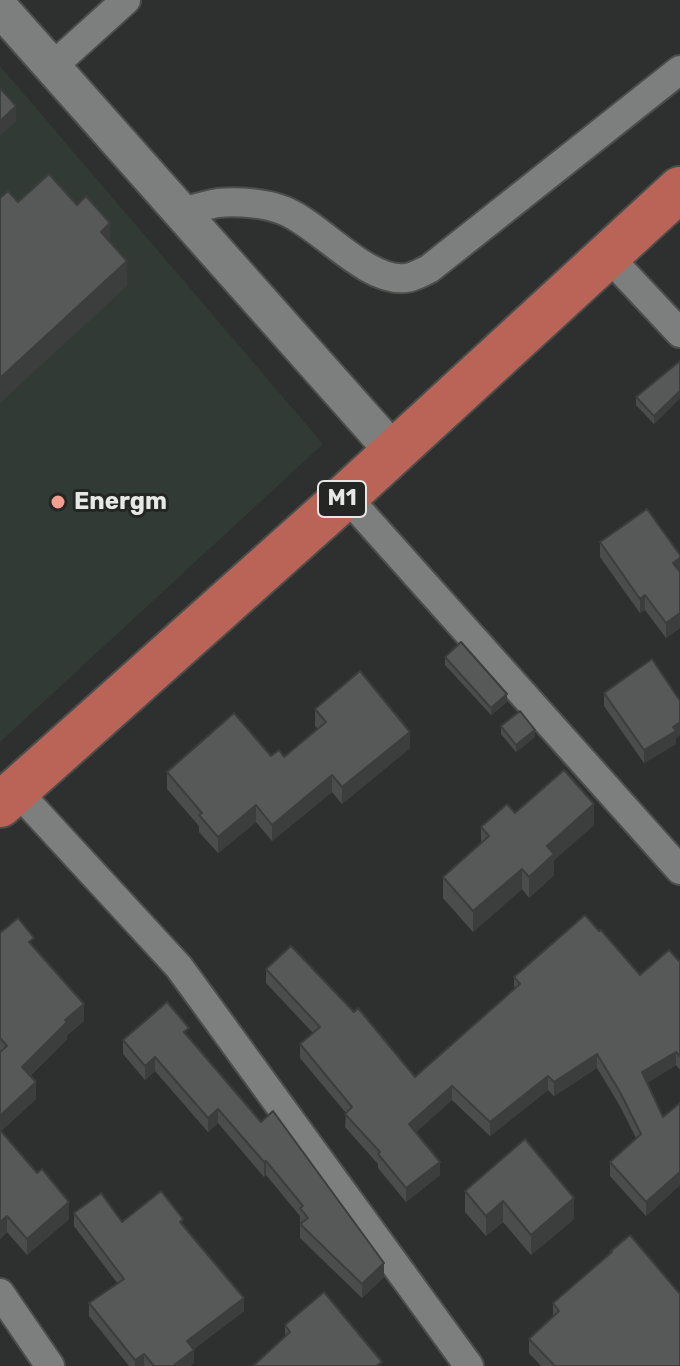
<!DOCTYPE html>
<html>
<head>
<meta charset="utf-8">
<style>
	body { margin:0 }
	canvas { display:block; background:#2d302e }
</style>
</head>
<body>
<canvas width="680" height="1366"></canvas>
<script>
const c = document.querySelector('canvas').getContext('2d');
c.lineJoin = 'round';
function paint(path, color) {
  c.fillStyle = color;
  c.fill(path, 'evenodd');
}
function trace(path, color, width, dash) {
  c.strokeStyle = color;
  c.lineWidth = width;
  c.lineCap = dash ? 'butt' : 'round';
  c.setLineDash(dash || []);
  c.stroke(path);
}
function label(font, color, halo, rows, align = 'center') {
  c.font = font + ' Rubik,sans-serif';
  c.lineWidth = 6;
  c.setLineDash([]);
  c.textBaseline = 'middle';
  c.strokeStyle = halo;
  c.fillStyle = color;
  for (const [text, x, y, turn = 0] of rows) {
    c.save();
    c.translate(x, y);
    c.rotate((+turn || 0) * Math.PI / 180);
    c.textAlign = isNaN(turn) ? turn : align;
    if (halo) c.strokeText(text, 0, 0);
    c.fillText(text, 0, 0);
    c.restore();
  }
}
paint(new Path2D(`
	M 0,66 L 323,444 L 0,742 Z`), '#323a35');
const minor = new Path2D(`
	M 53,66 L 126,0
	M 182,212 C 193,209 206,205 218,203 C 238,201 266,203 285,211 C 321,226 367,283 406,278 C 414,277 422,272 429,269 L 680,70
	M 607,255 L 680,333
	M 346,496 L 680,870
	M 16,790 L 179,967 L 469,1366
	M 0,1293 L 50,1366`);
const tertiary = new Path2D(`
	M 0,8 L 394,452`);
const trunk = new Path2D(`
	M 0,805 L 346,496 L 680,189`);
trace(minor, '#4c4e4c', 32);
trace(tertiary, '#4c4e4c', 40);
trace(trunk, '#4c4e4c', 48);
trace(minor, '#7c7f7d', 28);
trace(tertiary, '#7c7f7d', 36);
trace(trunk, '#ba6458', 44);
paint(new Path2D(`
	M 680,361 L 680,398 L 654,424 L 636,405 L 636,397 Z
	M 600,542 L 680,555 L 680,628 L 666,638 L 645,610 L 640,613 L 600,557 Z
	M 445,657 L 507,702 L 491,715 L 445,665 Z
	M 604,693 L 676,738 L 676,744 L 644,763 L 604,706 Z
	M 315,709 L 410,748 L 342,804 L 332,792 L 272,841 L 256,822 L 218,853 L 199,832 L 199,826 L 167,789 L 167,772 L 271,756 L 284,757 L 318,729 L 315,726 Z
	M 501,726 L 535,737 L 516,752 L 501,734 Z
	M 515,813 L 594,825 L 554,860 L 554,875 L 529,898 L 522,889 L 473,932 L 443,898 L 443,877 L 481,843 L 481,827 Z
	M 0,933 L 34,948 L 84,1021 L 67,1035 L 67,1039 L 30,1076 L 36,1099 L 1,1131 L 69,1219 L 27,1255 L 7,1232 L 0,1239 Z
	M 680,962 L 680,1070 L 676,1065 L 647,1083 L 663,1117 L 680,1103 L 680,1185 L 646,1216 L 610,1176 L 610,1162 L 636,1138 L 620,1106 L 597,1068 L 554,1096 L 548,1090 L 490,1136 L 452,1100 L 416,1132 L 440,1175 L 406,1202 L 378,1168 L 378,1164 L 345,1127 L 346,1113 L 300,1058 L 300,1044 L 313,1033 L 266,983 L 266,969 L 415,1077 L 514,990 L 514,977 L 640,975 Z
	M 189,1038 L 384,1277 L 362,1298 L 300,1238 L 300,1216 L 266,1175 L 264,1177 L 218,1123 L 208,1132 L 155,1071 L 145,1080 L 123,1054 L 123,1040 Z
	M 465,1191 L 574,1219 L 531,1255 L 503,1222 L 486,1236 L 465,1212 Z
	M 74,1213 L 122,1222 L 183,1225 L 244,1311 L 194,1349 L 194,1363 L 190,1366 L 129,1366 L 89,1316 L 89,1303 L 118,1284 L 74,1226 Z
	M 611,1251 L 680,1366 L 541,1366 L 529,1353 L 529,1339 L 553,1317 L 553,1303 L 611,1254 Z
	M 285,1325 L 382,1366 L 285,1337 Z`), '#4a4d4b');
paint(new Path2D(`
	M 16,106 L 16,121 L 0,136 L 0,121 Z
	M 110,223 L 110,249 L 101,232 Z
	M 127,261 L 127,286 L 0,403 L 0,378 Z
	M 680,391 L 680,398 L 654,424 L 654,416 Z
	M 680,558 L 680,573 L 673,563 Z
	M 645,595 L 645,610 L 640,613 L 640,599 Z
	M 680,613 L 680,628 L 666,638 L 666,623 Z
	M 507,694 L 507,702 L 491,715 L 491,708 Z
	M 680,722 L 680,735 L 676,738 L 676,744 L 644,763 L 644,750 Z
	M 535,730 L 535,737 L 516,752 L 516,745 Z
	M 410,732 L 410,748 L 342,804 L 342,787 Z
	M 332,775 L 332,792 L 272,841 L 272,825 Z
	M 594,804 L 594,825 L 554,860 L 554,875 L 529,898 L 529,877 L 547,846 Z
	M 256,805 L 256,822 L 218,853 L 218,837 Z
	M 522,869 L 522,889 L 473,932 L 473,911 Z
	M 84,1004 L 84,1021 L 67,1035 L 67,1039 L 22,1083 L 22,1067 L 65,1020 Z
	M 676,1052 L 676,1065 L 642,1086 L 642,1072 Z
	M 597,1054 L 597,1068 L 554,1096 L 554,1082 Z
	M 155,1057 L 155,1071 L 145,1080 L 145,1066 Z
	M 548,1076 L 548,1090 L 490,1136 L 490,1122 Z
	M 36,1082 L 36,1099 L 0,1132 L 0,1116 Z
	M 452,1086 L 452,1100 L 409,1138 L 409,1124 Z
	M 218,1109 L 218,1123 L 208,1132 L 208,1118 Z
	M 266,1161 L 266,1175 L 264,1177 L 264,1162 Z
	M 440,1162 L 440,1175 L 406,1202 L 406,1188 Z
	M 680,1172 L 680,1185 L 646,1216 L 646,1202 Z
	M 574,1198 L 574,1219 L 531,1255 L 531,1235 Z
	M 503,1201 L 503,1222 L 486,1236 L 486,1216 Z
	M 69,1202 L 69,1219 L 27,1255 L 27,1239 Z
	M 7,1216 L 7,1232 L 0,1239 L 0,1222 Z
	M 384,1263 L 384,1277 L 362,1298 L 362,1284 Z
	M 244,1298 L 244,1311 L 187,1354 L 187,1341 Z
	M 194,1350 L 194,1363 L 190,1366 L 173,1366 Z
	M 144,1354 L 144,1366 L 135,1366 L 135,1360 Z`), '#3c3e3d');
const building = new Path2D(`
	M 0,88 L 16,106 L 0,121 Z
	M 49,174 L 77,205 L 86,196 L 110,223 L 101,232 L 127,261 L 0,378 L 0,198 L 8,191 L 18,202 Z
	M 680,361 L 680,391 L 654,416 L 636,397 Z
	M 647,509 L 680,555 L 680,558 L 673,563 L 680,572 L 680,613 L 666,623 L 645,595 L 640,599 L 600,542 Z
	M 461,642 L 507,694 L 491,708 L 445,657 Z
	M 652,659 L 680,701 L 680,722 L 673,727 L 676,731 L 644,750 L 604,693 Z
	M 360,671 L 410,732 L 342,787 L 332,775 L 272,825 L 256,805 L 218,837 L 199,815 L 202,813 L 167,772 L 234,713 L 271,756 L 279,750 L 284,757 L 326,722 L 315,709 Z
	M 520,711 L 535,730 L 516,745 L 501,726 Z
	M 564,770 L 594,804 L 547,846 L 554,854 L 529,877 L 522,869 L 473,911 L 443,877 L 489,836 L 481,827 L 507,804 L 515,813 Z
	M 585,915 L 599,931 L 601,930 L 640,975 L 669,950 L 680,962 L 680,1056 L 676,1052 L 642,1072 L 663,1117 L 680,1103 L 680,1172 L 646,1202 L 610,1162 L 641,1134 L 620,1092 L 597,1054 L 554,1082 L 548,1076 L 490,1122 L 452,1086 L 409,1124 L 440,1162 L 406,1188 L 378,1154 L 380,1152 L 345,1114 L 352,1107 L 300,1044 L 320,1027 L 266,969 L 291,946 L 354,1012 L 358,1008 L 415,1077 L 520,984 L 514,977 Z
	M 18,918 L 34,938 L 29,942 L 84,1004 L 65,1020 L 67,1022 L 22,1067 L 36,1082 L 0,1116 L 0,1052 L 7,1046 L 0,1038 L 0,933 Z
	M 167,1002 L 189,1028 L 184,1032 L 261,1122 L 273,1111 L 384,1263 L 362,1284 L 300,1224 L 308,1218 L 300,1208 L 303,1206 L 266,1161 L 264,1162 L 218,1109 L 208,1118 L 155,1057 L 145,1066 L 123,1040 Z
	M 0,1130 L 37,1173 L 42,1169 L 69,1202 L 27,1239 L 7,1216 L 0,1222 Z
	M 525,1139 L 574,1198 L 531,1235 L 503,1201 L 486,1216 L 465,1191 Z
	M 161,1191 L 183,1219 L 180,1222 L 244,1298 L 187,1341 L 194,1350 L 173,1366 L 154,1366 L 144,1354 L 135,1360 L 89,1303 L 124,1279 L 74,1213 L 101,1193 L 122,1222 Z
	M 630,1235 L 680,1294 L 680,1366 L 555,1366 L 529,1339 L 559,1311 L 553,1303 L 612,1252 L 611,1251 Z
	M 324,1292 L 382,1362 L 376,1366 L 253,1366 L 290,1332 L 285,1325 Z`);
paint(building, '#565957');
trace(building, '#3c3e3d', 2);
for (const [x, y, r, color] of [
	[58,502,8,"#f59d8f"]
]) {
  const dot = new Path2D();
  dot.arc(x, y, r, 0, 2 * Math.PI);
  c.fillStyle = color;
  c.fill(dot);
  trace(dot, '#242624', 3);
}
for (const [x, y, w] of [
	[342,499,48]
]) {
  const box = new Path2D();
  box.roundRect(x - w / 2, y - 18, w, 36, 6);
  c.fillStyle = '#242624';
  c.fill(box);
  trace(box, '#e6e8e6', 2);
}
label('bold 22px', '#e6e8e6', null, [
	["M1",342,499]
]);
label('bold 24px', '#e6e8e6', '#242624', [
	["Energm",74,502]
], 'left');
</script>
</body>
</html>
